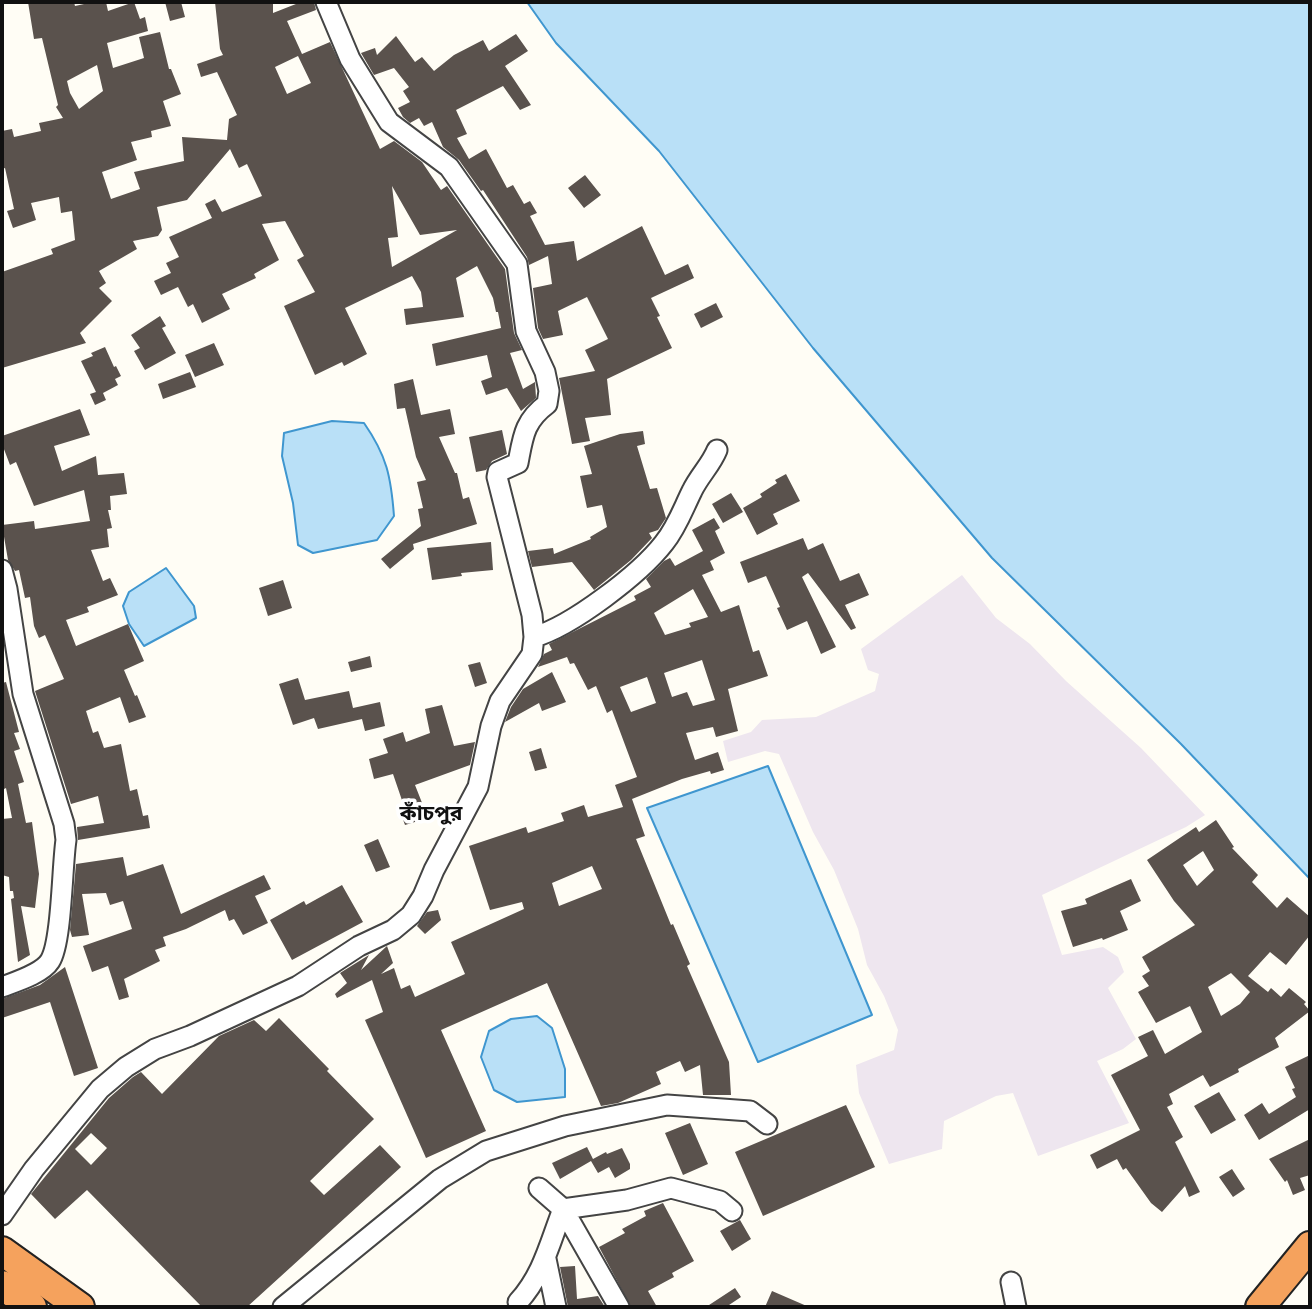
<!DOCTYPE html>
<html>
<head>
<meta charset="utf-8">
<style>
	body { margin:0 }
	#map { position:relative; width:1312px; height:1309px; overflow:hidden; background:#fffdf5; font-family:Bitter,serif }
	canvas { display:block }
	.frame { position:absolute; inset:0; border:4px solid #111; pointer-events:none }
</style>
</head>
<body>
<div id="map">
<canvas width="1312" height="1309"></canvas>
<div class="frame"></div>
</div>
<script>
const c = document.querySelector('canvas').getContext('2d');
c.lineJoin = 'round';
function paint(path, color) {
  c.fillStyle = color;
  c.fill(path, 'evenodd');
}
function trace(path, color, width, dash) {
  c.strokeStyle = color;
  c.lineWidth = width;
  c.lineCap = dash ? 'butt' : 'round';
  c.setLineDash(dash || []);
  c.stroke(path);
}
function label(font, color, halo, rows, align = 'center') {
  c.font = font + ' Bitter,"Noto Sans Bengali",serif';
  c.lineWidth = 7;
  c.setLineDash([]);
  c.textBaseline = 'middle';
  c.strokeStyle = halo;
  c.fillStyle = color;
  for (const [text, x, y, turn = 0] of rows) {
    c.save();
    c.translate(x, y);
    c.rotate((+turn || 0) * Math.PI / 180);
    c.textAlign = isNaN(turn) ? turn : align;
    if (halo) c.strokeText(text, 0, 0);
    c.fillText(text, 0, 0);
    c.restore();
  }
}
paint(new Path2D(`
	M 962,575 L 996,618 L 1030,644 L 1066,681 L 1141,748 L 1205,815 L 1186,827 L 1042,895 L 1062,955 L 1103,947 L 1118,957 L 1124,972 L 1108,988 L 1136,1039 L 1123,1049 L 1097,1061 L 1129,1123 L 1038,1156 L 1013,1093 L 996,1096 L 944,1121 L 942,1149 L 889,1164 L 859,1093 L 856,1065 L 894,1050 L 898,1030 L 884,996 L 867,965 L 858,929 L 834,870 L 813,832 L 779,754 L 765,751 L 728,762 L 723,741 L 751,732 L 762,720 L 816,717 L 875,691 L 879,674 L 868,670 L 861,649 Z`), '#eee6ef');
const water = new Path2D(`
	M 527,2 L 1310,2 L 1310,879 L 1181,744 L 992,558 L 813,348 L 659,151 L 556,43 Z
	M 332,421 L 364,423 C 387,456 391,477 394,516 L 377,540 L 313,553 L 298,545 L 293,503 L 282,456 L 284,433 Z
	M 166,568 L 194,606 L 196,618 L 144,646 L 129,624 L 123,606 L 129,592 Z
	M 768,766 L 872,1015 L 758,1062 L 647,808 Z
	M 537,1016 L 552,1028 L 565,1069 L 565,1097 L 517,1102 L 494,1090 L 481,1057 L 489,1031 L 511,1019 Z`);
paint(water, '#b9e0f7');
trace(water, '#3f96cf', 2);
paint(new Path2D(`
	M 28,2 L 74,2 L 75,6 L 93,2 L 106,2 L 108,11 L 134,2 L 140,19 L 145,17 L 148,31 L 107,43 L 113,68 L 144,58 L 139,37 L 160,32 L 169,69 L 171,69 L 181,94 L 163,101 L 171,126 L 151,131 L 152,137 L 131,142 L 137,160 L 102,172 L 111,199 L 140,189 L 134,172 L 184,161 L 182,137 L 227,140 L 229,119 L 237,115 L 217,72 L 201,77 L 197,64 L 223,55 L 220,49 L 215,2 L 273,2 L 273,13 L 301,2 L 314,2 L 316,10 L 287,21 L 302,54 L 330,42 L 380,149 L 394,141 L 422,162 L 441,190 L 447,186 L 505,269 L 514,333 L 522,350 L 510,353 L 523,389 L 535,382 L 536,398 L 521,411 L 507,388 L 486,395 L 481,381 L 492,377 L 487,355 L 436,366 L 432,344 L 501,328 L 498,312 L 496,312 L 493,298 L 477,266 L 456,278 L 464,317 L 406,325 L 404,309 L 423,307 L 421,292 L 412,276 L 345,308 L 367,354 L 344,366 L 342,362 L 315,375 L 284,306 L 315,292 L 297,260 L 304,256 L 285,221 L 262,224 L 279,260 L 254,274 L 256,278 L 222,294 L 230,309 L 202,323 L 193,304 L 188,307 L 178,287 L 161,295 L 154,281 L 171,273 L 166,263 L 179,257 L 169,237 L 212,218 L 205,204 L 215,199 L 222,212 L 262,196 L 247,164 L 239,168 L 230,149 L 187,200 L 157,207 L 162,230 L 158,236 L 133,241 L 137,249 L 99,271 L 106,283 L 99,288 L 112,301 L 80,333 L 86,343 L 2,368 L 2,272 L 53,254 L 51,249 L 75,240 L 72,211 L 61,213 L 59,197 L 31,203 L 36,220 L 13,228 L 7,211 L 14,209 L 5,168 L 2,169 L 2,131 L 12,129 L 14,137 L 41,131 L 39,123 L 63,118 L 56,107 L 58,105 L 42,38 L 34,39 ZM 298,56 L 311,83 L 287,94 L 275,67 ZM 97,65 L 103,91 L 79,109 L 70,93 L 67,81 ZM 392,186 L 420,235 L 457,230 L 392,267 L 388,238 L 398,237 Z
	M 165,2 L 181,2 L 185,17 L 170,21 Z
	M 516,34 L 528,51 L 505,66 L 531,105 L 520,110 L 503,86 L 456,110 L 467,134 L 457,138 L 469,159 L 486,149 L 507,188 L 513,185 L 524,204 L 530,201 L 537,213 L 530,216 L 545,245 L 574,241 L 577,261 L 642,226 L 665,275 L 688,264 L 694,278 L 651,298 L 660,316 L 657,317 L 672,348 L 607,379 L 611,415 L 585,418 L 590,441 L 572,444 L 559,378 L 595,371 L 585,350 L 608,339 L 587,297 L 558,311 L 563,335 L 543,339 L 538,328 L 533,288 L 552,284 L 548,256 L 529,265 L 527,257 L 483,190 L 481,191 L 459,160 L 443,147 L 432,122 L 424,126 L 419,118 L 410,123 L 403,117 L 398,108 L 410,102 L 403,91 L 409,87 L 394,68 L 374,75 L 361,53 L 375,48 L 377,55 L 396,36 L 415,62 L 422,57 L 434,71 L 454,55 L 483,40 L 489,51 Z
	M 585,175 L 601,195 L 584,208 L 568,188 Z
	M 716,303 L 723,317 L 701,328 L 694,314 Z
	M 160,316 L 166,326 L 162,328 L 176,353 L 145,370 L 134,351 L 140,348 L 131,335 Z
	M 214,343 L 224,365 L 195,377 L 185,355 Z
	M 105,347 L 114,367 L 116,366 L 121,376 L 115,379 L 118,385 L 103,393 L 106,400 L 95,405 L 90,394 L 96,392 L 81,361 L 93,356 L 91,353 Z
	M 190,372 L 196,387 L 163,399 L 158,384 Z
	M 413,379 L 421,415 L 450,409 L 455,434 L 439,437 L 455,473 L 457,473 L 463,499 L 469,497 L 477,524 L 413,544 L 414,549 L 390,569 L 381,559 L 421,526 L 418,509 L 423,508 L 417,482 L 426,480 L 416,457 L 405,408 L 397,409 L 394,384 Z
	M 80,409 L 90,435 L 54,446 L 62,471 L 96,456 L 98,475 L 124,473 L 127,494 L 110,496 L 111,510 L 108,510 L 112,528 L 107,529 L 109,547 L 91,550 L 103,581 L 110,578 L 118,595 L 87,607 L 89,612 L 66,620 L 76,646 L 128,624 L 144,661 L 124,670 L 135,696 L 137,695 L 146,717 L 129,723 L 120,697 L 86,711 L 93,733 L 98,731 L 104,748 L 121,744 L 130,791 L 137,789 L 143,816 L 148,815 L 150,828 L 78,840 L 77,827 L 104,823 L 98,796 L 71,804 L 35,691 L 64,679 L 45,635 L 39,638 L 34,626 L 30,597 L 25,598 L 19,570 L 15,571 L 8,560 L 2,525 L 34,521 L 35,529 L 90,521 L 84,490 L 34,506 L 16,462 L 10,465 L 2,444 L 2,436 Z
	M 502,430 L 507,454 L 492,461 L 486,470 L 476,472 L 469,437 Z
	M 643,431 L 645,444 L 637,446 L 650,489 L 657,488 L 666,518 L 658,530 L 649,533 L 652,538 L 631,560 L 594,590 L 572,562 L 532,567 L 528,551 L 553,548 L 554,554 L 591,539 L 590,537 L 607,527 L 602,505 L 587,508 L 580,476 L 592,474 L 584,446 L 620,434 Z
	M 786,474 L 800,501 L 773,514 L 778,524 L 757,535 L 743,508 L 762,497 L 760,494 L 777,483 L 775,480 Z
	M 731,493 L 743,512 L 723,523 L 712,504 Z
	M 714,518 L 720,528 L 715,531 L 725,553 L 710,561 L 714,570 L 702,575 L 721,612 L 739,605 L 753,652 L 759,650 L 768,676 L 728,689 L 738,731 L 716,737 L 713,727 L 686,733 L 695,760 L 718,752 L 724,770 L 711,774 L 710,771 L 682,779 L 632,799 L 645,836 L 636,839 L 671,925 L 673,924 L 690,964 L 687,966 L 729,1062 L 731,1095 L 703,1095 L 700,1065 L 685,1072 L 680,1061 L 656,1072 L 661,1084 L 618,1103 L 601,1106 L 547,983 L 441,1030 L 486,1131 L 426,1158 L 365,1020 L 383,1012 L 372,980 L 337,998 L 335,994 L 347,983 L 340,973 L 369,955 L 361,970 L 387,946 L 393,963 L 381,974 L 394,968 L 401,989 L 410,985 L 415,997 L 465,974 L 451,942 L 524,909 L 522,902 L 490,910 L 469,846 L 526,827 L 528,833 L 564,821 L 561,813 L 584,805 L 588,817 L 623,807 L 615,785 L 637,777 L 612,710 L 607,713 L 596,686 L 588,690 L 574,663 L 570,664 L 567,657 L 538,667 L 544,654 L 552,650 L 549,644 L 636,600 L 634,596 L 651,587 L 646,579 L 664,561 L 670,558 L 675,566 L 703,551 L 692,530 ZM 693,589 L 708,617 L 689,623 L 691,627 L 665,635 L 654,613 ZM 702,660 L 715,700 L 693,706 L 687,692 L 672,697 L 664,673 ZM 647,677 L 656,703 L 631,712 L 620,687 ZM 592,866 L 602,889 L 559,906 L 552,883 Z
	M 803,538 L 808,550 L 823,543 L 840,581 L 859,573 L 869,595 L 845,605 L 856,628 L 851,630 L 808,573 L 802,577 L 836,647 L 821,654 L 807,621 L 787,630 L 777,608 L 780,607 L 766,576 L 748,583 L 740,562 Z
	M 491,542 L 493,570 L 461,573 L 462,576 L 432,580 L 427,548 Z
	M 283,580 L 292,608 L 268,616 L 259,588 Z
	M 370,656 L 372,667 L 351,672 L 348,662 Z
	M 480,662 L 487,683 L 475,687 L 468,665 Z
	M 552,672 L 566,702 L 542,711 L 539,703 L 505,722 L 511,707 L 523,689 Z
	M 298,678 L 305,700 L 349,691 L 353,708 L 380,702 L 385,726 L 365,731 L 362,719 L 318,729 L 314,718 L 293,725 L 279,684 Z
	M 6,682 L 19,732 L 14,733 L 20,749 L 14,751 L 24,782 L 18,784 L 26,823 L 32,822 L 39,874 L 35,908 L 21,906 L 30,955 L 18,962 L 11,899 L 14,898 L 13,891 L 10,891 L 9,877 L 2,875 L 2,819 L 12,818 L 6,788 L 2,790 L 2,683 Z
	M 442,705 L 454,746 L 475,742 L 470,765 L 415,785 L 428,818 L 405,825 L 401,814 L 406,812 L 393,774 L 374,779 L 369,759 L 388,753 L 383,739 L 403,732 L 406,742 L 430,733 L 425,709 Z
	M 541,748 L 547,768 L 535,771 L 529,752 Z
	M 1216,820 L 1234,847 L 1232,848 L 1258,875 L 1252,882 L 1277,908 L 1287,897 L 1310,917 L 1310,935 L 1286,965 L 1270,952 L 1248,976 L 1268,992 L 1271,988 L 1281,997 L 1289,988 L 1306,1002 L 1304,1004 L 1310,1011 L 1275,1038 L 1279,1047 L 1238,1069 L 1239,1072 L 1210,1087 L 1203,1075 L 1169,1094 L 1173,1104 L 1167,1107 L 1183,1137 L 1175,1142 L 1200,1192 L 1189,1197 L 1185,1186 L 1162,1212 L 1151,1203 L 1126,1168 L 1123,1170 L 1117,1159 L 1097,1169 L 1090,1155 L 1140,1130 L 1111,1075 L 1148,1056 L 1138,1037 L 1153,1030 L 1165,1054 L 1202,1032 L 1190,1006 L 1156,1023 L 1138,992 L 1149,986 L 1142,976 L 1150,971 L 1142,957 L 1195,925 L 1174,901 L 1147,860 L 1196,827 L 1199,832 ZM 1203,851 L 1214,870 L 1197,886 L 1183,865 ZM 1231,973 L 1250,992 L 1240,1004 L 1221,1016 L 1208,987 Z
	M 378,839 L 390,867 L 376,872 L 364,845 Z
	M 123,857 L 127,876 L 163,864 L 181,914 L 264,875 L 271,889 L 255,896 L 268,923 L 243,935 L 234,919 L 229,921 L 225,910 L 186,929 L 163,937 L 166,946 L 155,950 L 160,961 L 124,979 L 129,997 L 119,1000 L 108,966 L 92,972 L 83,946 L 132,929 L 123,901 L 110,905 L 106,893 L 82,894 L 89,935 L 72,937 L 70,930 L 76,864 Z
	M 1131,879 L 1141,901 L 1120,911 L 1128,930 L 1103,940 L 1102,938 L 1073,947 L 1061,911 L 1087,904 L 1085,899 Z
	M 342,885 L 363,922 L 292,960 L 270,920 L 304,901 L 306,905 Z
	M 438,910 L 441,920 L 425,934 L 417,926 L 427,912 Z
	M 65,967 L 98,1068 L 74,1076 L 50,1002 L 2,1018 L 2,999 L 40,985 Z
	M 279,1018 L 329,1069 L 327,1071 L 374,1119 L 310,1181 L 324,1195 L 380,1145 L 401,1167 L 247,1307 L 202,1307 L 87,1190 L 55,1219 L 31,1194 L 109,1098 L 133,1077 L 141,1072 L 162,1094 L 219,1036 L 254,1020 L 266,1031 ZM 91,1133 L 107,1148 L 91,1165 L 75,1149 Z
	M 1310,1055 L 1310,1109 L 1259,1140 L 1244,1115 L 1262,1103 L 1269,1114 L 1296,1097 L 1292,1089 L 1295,1088 L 1285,1067 Z
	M 1219,1092 L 1236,1120 L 1211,1134 L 1194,1106 Z
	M 846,1105 L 875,1167 L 763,1216 L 735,1152 Z
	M 690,1123 L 708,1164 L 683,1175 L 665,1133 Z
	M 1310,1139 L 1310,1175 L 1300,1178 L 1305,1190 L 1293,1195 L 1287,1180 L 1285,1182 L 1269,1159 Z
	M 587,1147 L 593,1159 L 606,1152 L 607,1154 L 622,1148 L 630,1164 L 630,1169 L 615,1178 L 609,1167 L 598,1173 L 591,1161 L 560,1179 L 552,1163 Z
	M 1232,1169 L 1245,1189 L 1233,1197 L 1219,1177 Z
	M 663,1203 L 694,1261 L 672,1273 L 674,1277 L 648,1291 L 657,1307 L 631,1307 L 599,1247 L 625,1233 L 622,1229 L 646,1216 L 644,1211 Z
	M 740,1220 L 751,1239 L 732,1251 L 720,1231 Z
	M 575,1266 L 577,1299 L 598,1296 L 605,1307 L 568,1307 L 560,1267 Z
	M 735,1288 L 741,1297 L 726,1307 L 706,1307 Z
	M 772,1291 L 809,1307 L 765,1307 Z`), '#5a524d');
const minor = new Path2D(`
	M 2,570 L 7,589 L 23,694 L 64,824 L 66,840 C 62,866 62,942 50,961 C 42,974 15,982 2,987
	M 534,637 C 572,626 640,574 664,543 C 677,527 683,509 692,491 C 699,476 711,465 717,450
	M 539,1188 L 563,1209 L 619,1307
	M 2,1215 L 34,1169 L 100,1089 L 126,1067 L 155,1049 L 190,1036 L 298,986 L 359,946 L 393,930 L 411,915 L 423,896 L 434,870 L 478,787 L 491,726 L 500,701 L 532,654 L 534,637 L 532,615 L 497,477 L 498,472 L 518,463 C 523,437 524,421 547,404 L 549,391 L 545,372 L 526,331 L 517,264 L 449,167 L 389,122 L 350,59 L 326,2
	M 546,1259 L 556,1307
	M 1011,1282 L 1016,1307
	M 518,1302 C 543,1275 550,1242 563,1209 L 627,1200 L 671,1188 L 720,1201 L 732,1211
	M 283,1307 L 440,1179 L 486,1151 L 565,1126 L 667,1105 L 750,1111 L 767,1124`);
const highway = new Path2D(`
	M 2,1251 L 80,1307
	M 2,1285 L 32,1307
	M 1260,1307 L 1310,1246`);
trace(minor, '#444', 23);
trace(highway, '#222', 32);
trace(minor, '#fff', 19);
trace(highway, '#f5a25d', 28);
label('bold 21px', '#111', '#fff', [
	["কাঁচপুর",431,814]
]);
</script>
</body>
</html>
